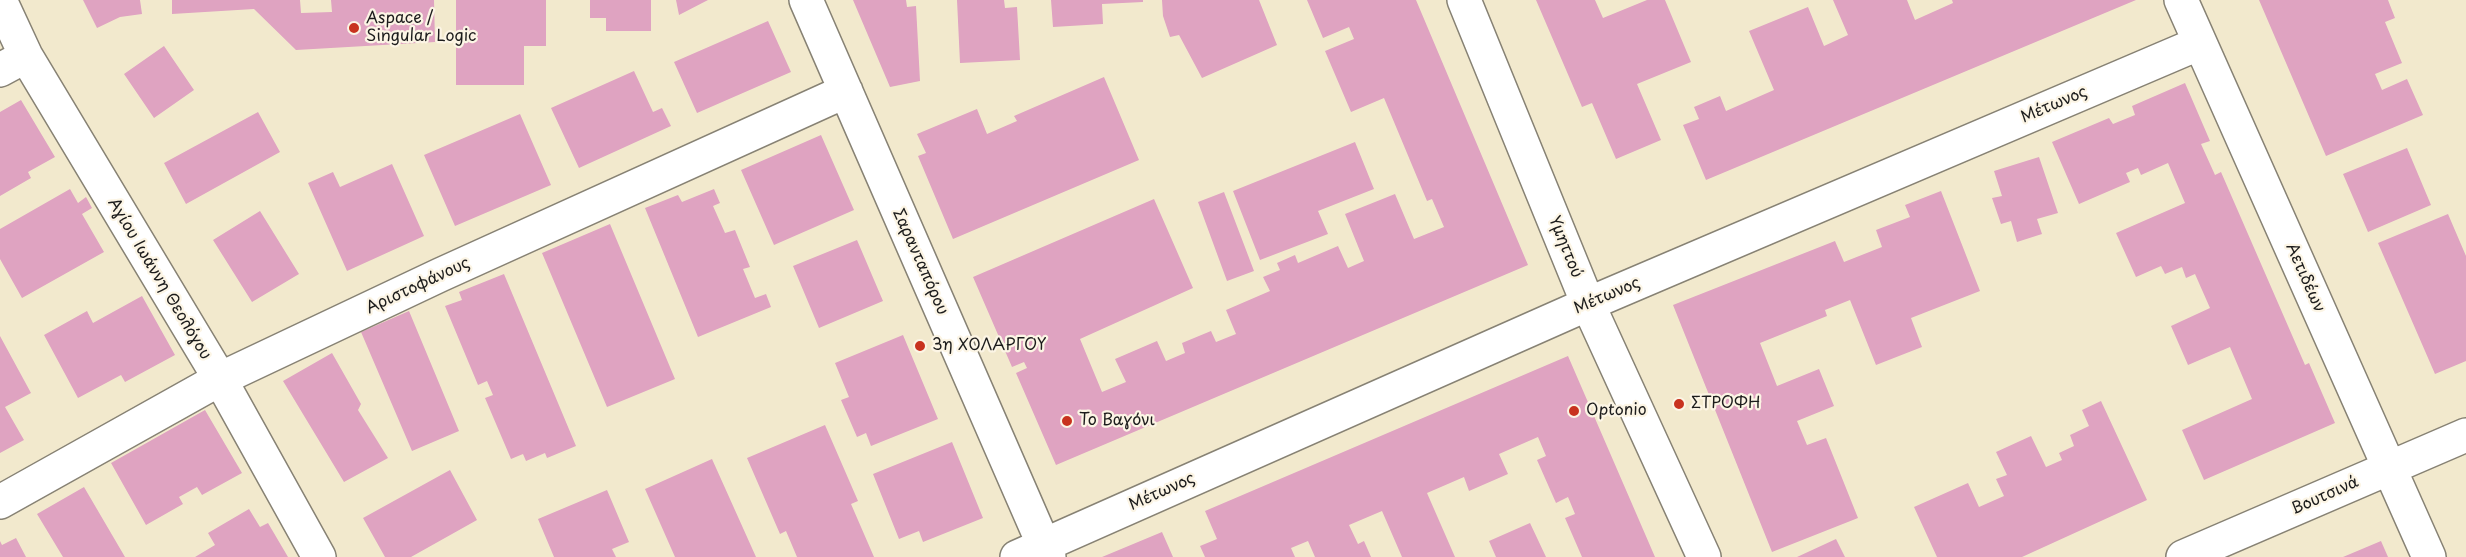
<!DOCTYPE html>
<html>
<head>
<meta charset="utf-8">
<style>
	body { margin:0 }
	canvas { display:block; background:#f2e9cd }
</style>
</head>
<body>
<canvas width="2466" height="557"></canvas>
<script>
const c = document.querySelector('canvas').getContext('2d');
c.lineJoin = 'round';
function paint(path, color) {
  c.fillStyle = color;
  c.fill(path, 'evenodd');
}
function trace(path, color, width, dash) {
  c.strokeStyle = color;
  c.lineWidth = width;
  c.lineCap = dash ? 'butt' : 'round';
  c.setLineDash(dash || []);
  c.stroke(path);
}
function label(font, color, halo, rows, align = 'center') {
  c.font = font + ' "Playpen Sans",sans-serif';
  c.lineWidth = 4.5;
  c.setLineDash([]);
  c.textBaseline = 'middle';
  c.strokeStyle = halo;
  c.fillStyle = color;
  for (const [text, x, y, turn = 0] of rows) {
    c.save();
    c.translate(x, y);
    c.rotate((+turn || 0) * Math.PI / 180);
    c.textAlign = isNaN(turn) ? turn : align;
    if (halo) c.strokeText(text, 0, 0);
    c.fillText(text, 0, 0);
    c.restore();
  }
}
paint(new Path2D(`
	M 83,0 L 140,0 L 142,14 L 120,17 L 97,28 Z
	M 172,0 L 300,0 L 301,13 L 332,12 L 331,0 L 434,0 L 435,42 L 296,50 L 254,9 L 172,14 Z
	M 456,0 L 546,0 L 546,46 L 524,46 L 524,85 L 456,85 Z
	M 590,0 L 651,0 L 651,31 L 606,31 L 606,18 L 590,18 Z
	M 676,0 L 708,0 L 679,15 Z
	M 853,0 L 906,0 L 907,7 L 916,6 L 920,81 L 890,87 Z
	M 957,0 L 1004,0 L 1005,8 L 1017,7 L 1020,60 L 960,63 Z
	M 1051,0 L 1143,0 L 1143,2 L 1102,4 L 1103,24 L 1053,27 Z
	M 1162,0 L 1259,0 L 1277,45 L 1202,78 L 1179,35 L 1170,37 L 1163,16 Z
	M 1307,0 L 1416,0 L 1528,265 L 1056,465 L 1016,373 L 1027,368 L 1024,362 L 1012,367 L 973,277 L 1154,199 L 1193,288 L 1080,339 L 1102,392 L 1126,382 L 1115,359 L 1157,341 L 1166,361 L 1185,353 L 1182,343 L 1211,331 L 1216,342 L 1236,334 L 1226,310 L 1270,291 L 1263,277 L 1280,270 L 1277,263 L 1295,255 L 1298,263 L 1338,246 L 1348,268 L 1364,261 L 1345,214 L 1395,194 L 1414,239 L 1444,227 L 1432,199 L 1427,201 L 1384,98 L 1351,112 L 1325,51 L 1354,39 L 1349,27 L 1323,38 Z
	M 1536,0 L 1595,0 L 1603,18 L 1647,0 L 1665,0 L 1691,62 L 1637,84 L 1661,140 L 1616,159 L 1592,103 L 1582,107 Z
	M 1833,0 L 1907,0 L 1915,20 L 1953,3 L 1952,0 L 2136,0 L 1706,180 L 1683,125 L 1699,119 L 1694,107 L 1720,96 L 1726,111 L 1774,90 L 1749,31 L 1808,7 L 1824,46 L 1848,35 Z
	M 2259,0 L 2388,0 L 2395,18 L 2385,22 L 2402,63 L 2375,74 L 2382,90 L 2407,79 L 2423,115 L 2326,156 Z
	M 768,21 L 791,72 L 697,113 L 674,62 Z
	M 164,46 L 194,90 L 154,118 L 124,74 Z
	M 634,71 L 653,112 L 662,108 L 671,126 L 579,168 L 551,108 Z
	M 1104,77 L 1139,160 L 953,239 L 918,156 L 926,153 L 917,134 L 977,109 L 987,134 L 1017,121 L 1014,116 Z
	M 2185,83 L 2210,141 L 2201,144 L 2215,175 L 2221,172 L 2305,365 L 2309,363 L 2335,423 L 2204,480 L 2182,430 L 2252,399 L 2230,347 L 2188,365 L 2171,326 L 2210,308 L 2195,274 L 2186,278 L 2182,267 L 2165,274 L 2161,266 L 2136,277 L 2116,233 L 2185,203 L 2168,163 L 2141,175 L 2138,168 L 2126,173 L 2130,182 L 2079,204 L 2052,142 L 2109,118 L 2113,124 L 2135,115 L 2132,106 Z
	M 21,100 L 55,157 L 28,172 L 31,178 L 0,196 L 0,112 Z
	M 258,112 L 280,152 L 186,204 L 164,163 Z
	M 520,114 L 551,185 L 455,226 L 424,155 Z
	M 821,135 L 854,210 L 774,245 L 741,170 Z
	M 1355,142 L 1374,189 L 1318,211 L 1328,234 L 1260,260 L 1233,191 Z
	M 2407,148 L 2431,205 L 2368,232 L 2343,174 Z
	M 2039,157 L 2058,213 L 2037,219 L 2042,234 L 2017,242 L 2011,221 L 2001,224 L 1992,198 L 2002,196 L 1994,171 Z
	M 392,164 L 424,236 L 347,271 L 308,183 L 333,172 L 340,187 Z
	M 70,189 L 78,203 L 86,197 L 92,208 L 82,214 L 104,252 L 22,298 L 0,259 L 0,229 Z
	M 714,189 L 720,203 L 713,206 L 725,233 L 735,230 L 750,267 L 743,269 L 755,298 L 766,294 L 771,307 L 698,337 L 645,208 L 678,195 L 682,202 Z
	M 1941,191 L 1980,291 L 1911,318 L 1922,347 L 1876,365 L 1850,300 L 1825,310 L 1827,316 L 1760,343 L 1777,386 L 1819,369 L 1834,406 L 1797,421 L 1807,445 L 1826,438 L 1858,518 L 1772,552 L 1673,305 L 1835,241 L 1844,262 L 1882,247 L 1876,230 L 1910,217 L 1905,205 Z
	M 1224,192 L 1254,271 L 1227,281 L 1198,202 Z
	M 260,211 L 299,274 L 252,302 L 213,240 Z
	M 2448,214 L 2466,256 L 2466,361 L 2435,374 L 2378,243 Z
	M 610,224 L 675,379 L 607,407 L 542,253 Z
	M 857,240 L 883,301 L 819,328 L 793,266 Z
	M 504,274 L 576,446 L 547,458 L 545,453 L 526,461 L 523,454 L 511,459 L 485,398 L 493,395 L 487,381 L 478,385 L 445,306 L 462,300 L 459,292 Z
	M 142,296 L 175,355 L 125,382 L 121,375 L 78,398 L 44,335 L 87,311 L 93,323 Z
	M 409,311 L 459,431 L 412,451 L 361,332 Z
	M 903,335 L 938,419 L 871,446 L 866,433 L 857,437 L 841,400 L 849,397 L 835,363 Z
	M 0,336 L 31,393 L 5,407 L 24,440 L 0,453 Z
	M 332,353 L 361,404 L 358,410 L 388,458 L 344,482 L 283,381 Z
	M 1568,356 L 1655,557 L 1582,557 L 1565,518 L 1575,514 L 1568,497 L 1556,503 L 1537,460 L 1546,456 L 1538,437 L 1499,454 L 1508,474 L 1469,491 L 1464,477 L 1427,493 L 1455,557 L 1402,557 L 1382,511 L 1349,525 L 1358,544 L 1364,541 L 1371,557 L 1315,557 L 1308,541 L 1291,548 L 1295,557 L 1205,557 L 1200,546 L 1217,539 L 1205,511 Z
	M 2101,401 L 2147,500 L 2022,557 L 1937,557 L 1914,507 L 1968,483 L 1979,507 L 2004,496 L 1996,479 L 2007,475 L 1996,452 L 2031,436 L 2046,467 L 2062,460 L 2059,453 L 2074,446 L 2070,435 L 2089,426 L 2082,410 Z
	M 205,410 L 242,473 L 202,495 L 197,487 L 179,497 L 183,504 L 146,525 L 111,463 Z
	M 825,425 L 858,501 L 851,504 L 874,557 L 797,557 L 786,531 L 780,534 L 747,458 Z
	M 952,442 L 983,518 L 923,542 L 919,531 L 899,539 L 873,474 Z
	M 712,459 L 756,557 L 675,557 L 645,489 Z
	M 450,470 L 477,520 L 411,557 L 385,557 L 363,518 Z
	M 84,487 L 125,557 L 63,557 L 37,514 Z
	M 607,490 L 629,542 L 612,549 L 616,557 L 554,557 L 538,519 Z
	M 249,509 L 260,527 L 268,523 L 288,557 L 195,557 L 215,545 L 208,533 Z
	M 1530,523 L 1546,557 L 1496,557 L 1489,541 Z
	M 1162,532 L 1173,557 L 1102,557 Z
	M 16,538 L 26,557 L 0,557 L 0,541 L 2,545 Z
	M 1836,539 L 1845,557 L 1797,557 Z
	M 2381,541 L 2388,557 L 2343,557 Z`), '#dfa3c1');
const minor = new Path2D(`
	M 0,0 L 26,56 L 220,379 L 319,557
	M 806,0 L 1049,557
	M 1464,0 L 1588,304 L 1704,557
	M 2181,0 L 2429,557
	M 0,70 L 26,56
	M 0,502 L 220,379 L 440,275 L 846,91
	M 1017,557 L 1588,304 L 2200,43
	M 2183,557 L 2466,435`);
trace(minor, '#878274', 36);
trace(minor, '#fff', 33);
for (const [x, y, r, color] of [
	[354,28,6,"#c8321e"],
	[920,346,6,"#c8321e"],
	[1679,404,6,"#c8321e"],
	[1574,411,6,"#c8321e"],
	[1067,421,6,"#c8321e"]
]) {
  const dot = new Path2D();
  dot.arc(x, y, r, 0, 2 * Math.PI);
  c.fillStyle = color;
  c.fill(dot);
  trace(dot, '#fcf5e5', 2);
}
label('16px', '#1c1c1c', '#fcf5e5', [
	["Aspace /",366,19],
	["Singular Logic",366,37],
	["3η ΧΟΛΑΡΓΟΥ",932,346],
	["ΣΤΡΟΦΗ",1691,404],
	["Optonio",1586,411],
	["Το Βαγόνι",1079,421]
], 'left');
label('16px', '#1c1c1c', '#fcf5e5', [
	["Μέτωνος",2054,105,-23],
	["Υμηττού",1565,247,68],
	["Σαρανταπόρου",920,262,66],
	["Αετιδέων",2305,278,66],
	["Αγίου Ιωάννη Θεολόγου",159,279,59],
	["Αριστοφάνους",418,286,-25],
	["Μέτωνος",1607,296,-23],
	["Μέτωνος",1162,492,-24],
	["Βουτσινά",2325,496,-24]
]);
</script>
</body>
</html>
